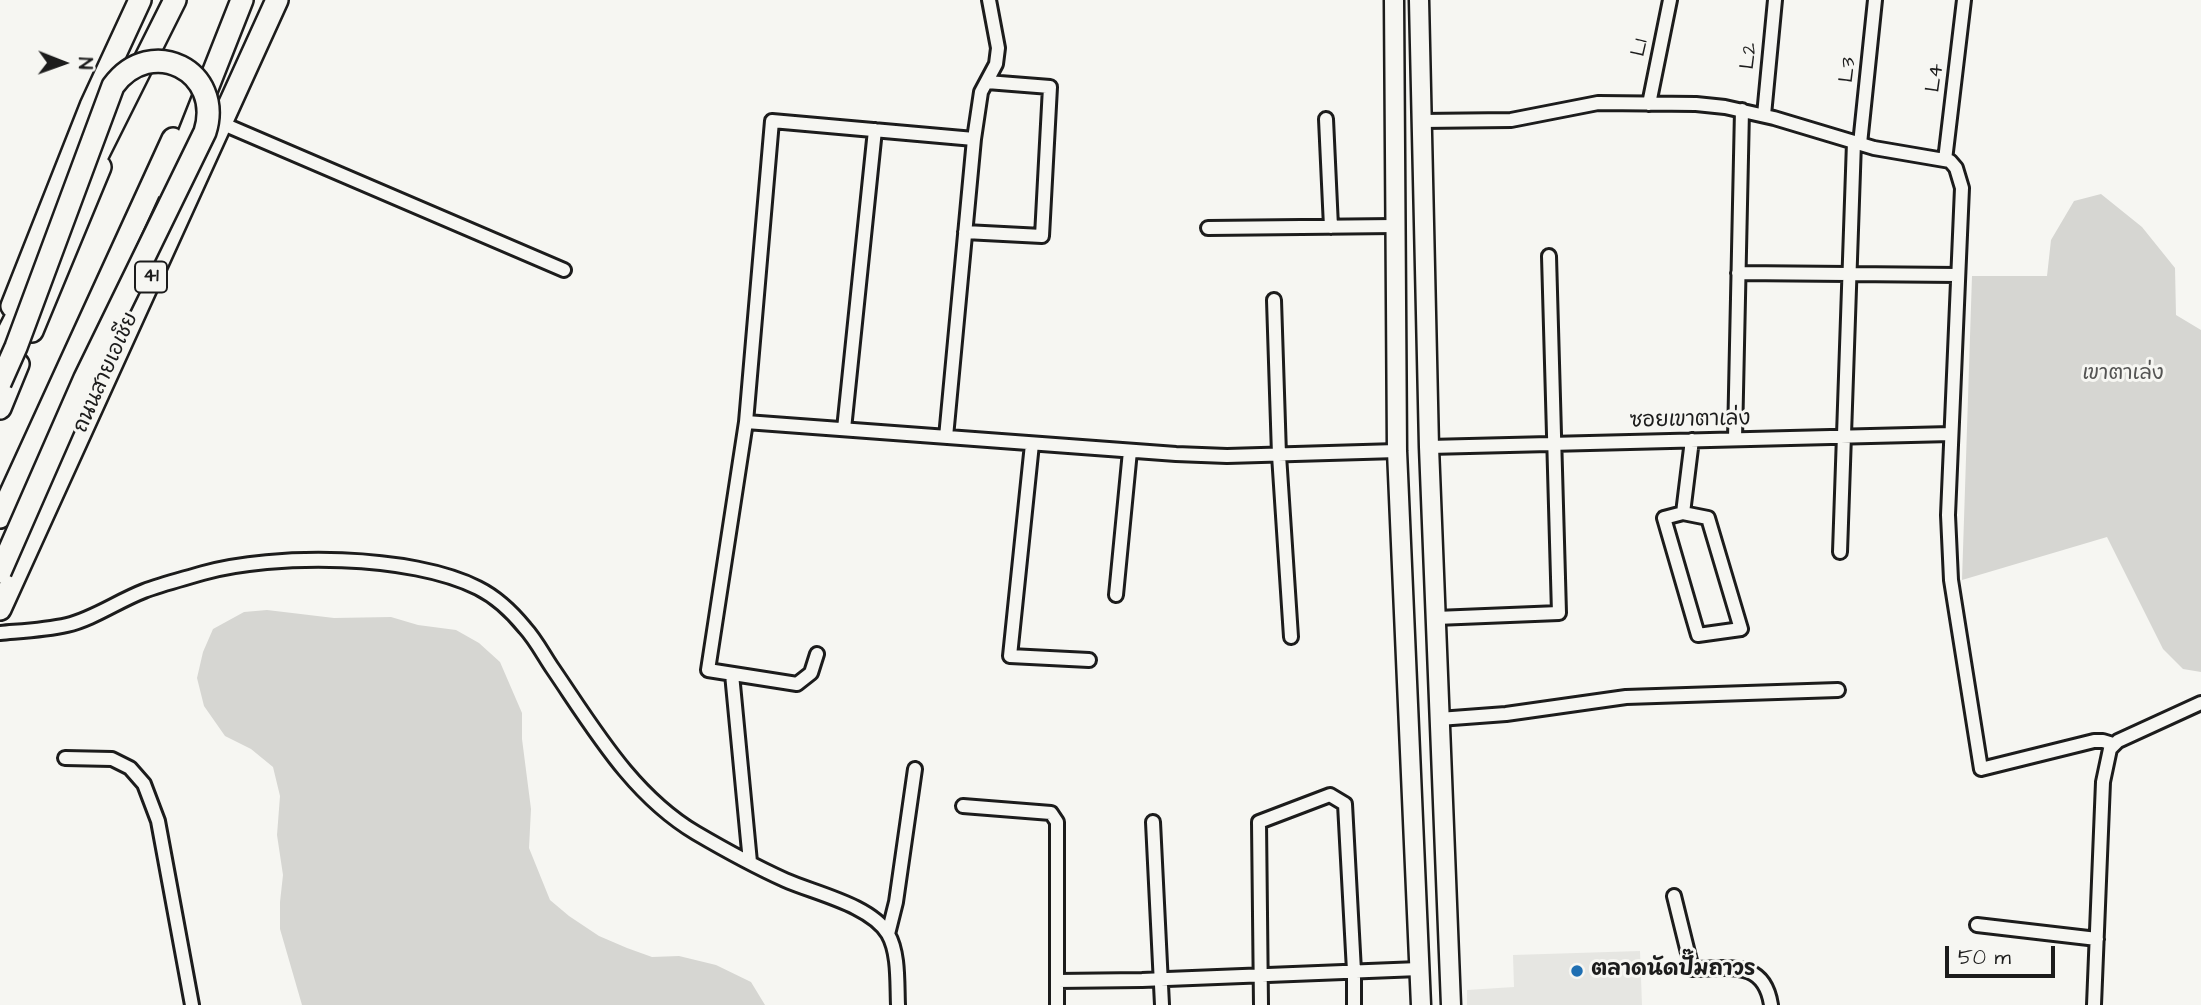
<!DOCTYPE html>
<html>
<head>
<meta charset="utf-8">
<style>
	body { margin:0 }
	#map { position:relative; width:2201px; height:1005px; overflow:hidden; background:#f6f6f2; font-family:"Architects Daughter",sans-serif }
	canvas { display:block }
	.north { position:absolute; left:28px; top:28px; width:70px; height:70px; -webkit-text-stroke:5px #f6f6f2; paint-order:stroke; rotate:91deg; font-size:19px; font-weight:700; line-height:28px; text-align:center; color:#1c1c1c }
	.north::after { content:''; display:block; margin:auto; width:24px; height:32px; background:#1c1c1c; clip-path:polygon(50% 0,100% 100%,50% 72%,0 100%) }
	.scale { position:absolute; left:1945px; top:946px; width:110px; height:32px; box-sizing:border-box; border:4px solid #1c1c1c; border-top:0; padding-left:9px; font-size:21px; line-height:24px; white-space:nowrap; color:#1c1c1c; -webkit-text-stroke:5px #f6f6f2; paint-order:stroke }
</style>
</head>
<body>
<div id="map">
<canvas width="2201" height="1005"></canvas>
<div class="north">N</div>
<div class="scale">50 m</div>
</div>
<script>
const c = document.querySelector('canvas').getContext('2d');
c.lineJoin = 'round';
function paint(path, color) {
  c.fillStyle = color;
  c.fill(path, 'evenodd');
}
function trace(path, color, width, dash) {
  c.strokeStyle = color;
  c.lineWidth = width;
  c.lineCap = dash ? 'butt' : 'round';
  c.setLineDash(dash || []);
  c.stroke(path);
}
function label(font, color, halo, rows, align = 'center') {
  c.font = font + ' "Architects Daughter","Playpen Sans Thai",sans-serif';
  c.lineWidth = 6;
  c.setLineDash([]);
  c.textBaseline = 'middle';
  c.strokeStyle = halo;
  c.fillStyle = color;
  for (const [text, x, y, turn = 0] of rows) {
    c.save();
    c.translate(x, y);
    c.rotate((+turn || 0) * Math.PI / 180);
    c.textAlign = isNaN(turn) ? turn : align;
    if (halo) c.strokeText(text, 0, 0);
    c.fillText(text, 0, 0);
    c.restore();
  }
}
paint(new Path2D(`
	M 1640,951 L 1642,1005 L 1467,1005 L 1467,990 L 1514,987 L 1513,955 Z`), '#e6e6e2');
paint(new Path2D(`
	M 2101,194 L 2142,227 L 2175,268 L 2176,315 L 2201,330 L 2201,672 L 2183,669 L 2163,649 L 2107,537 L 1962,580 L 1972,276 L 2047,276 L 2051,240 L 2074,201 Z
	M 267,610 L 334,618 L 391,617 L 418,625 L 456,630 L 479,643 L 500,662 L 522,713 L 522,739 L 531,809 L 529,848 L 550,900 L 569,916 L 599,936 L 627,948 L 652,957 L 679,956 L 716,965 L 751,982 L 765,1005 L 302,1005 L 280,929 L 280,902 L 283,875 L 277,835 L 280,796 L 273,767 L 251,749 L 225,736 L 204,706 L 197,678 L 203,652 L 213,629 L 244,612 Z`), '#d6d6d2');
const street = new Path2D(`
	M 1649,104 L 1670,0
	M 1764,115 L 1775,0
	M 1326,119 L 1331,227
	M 1421,121 L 1511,120 L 1598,103 L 1696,104 L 1725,107 L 1774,118 L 1874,148 L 1950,161 L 1956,168 L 1962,188 L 1948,515 L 1951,580 L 1981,769 L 2094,741 L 2103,741 L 2113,744
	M 221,123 L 564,270
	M 1860,144 L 1875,0
	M 1945,160 L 1964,0
	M 1208,228 L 1395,226
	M 965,232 L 1042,236 L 1050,87 L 987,82
	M 1738,273 L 1958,275
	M 1274,300 L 1279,455 L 1291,637
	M 746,422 L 1176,454 L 1227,456 L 1397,451
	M 844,429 L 875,130
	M 946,437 L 974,139 L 981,92 L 996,64 L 998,48 L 989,0
	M 1735,439 L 1742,110
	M 1032,444 L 1010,656 L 1089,660
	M 1429,447 L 1951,434
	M 1683,513 L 1708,518 L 1741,629 L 1698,635 L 1664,518 L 1683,513 L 1692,440
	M 1840,552 L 1854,142
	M 1116,595 L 1130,451
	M 1436,618 L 1559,613 L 1549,256
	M 0,633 C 22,631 45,630 67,625 C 93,619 118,601 144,591 C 162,584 183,579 203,573 C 274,553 411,554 478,588 C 496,597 512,612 525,628 C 536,640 544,656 553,669 C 594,729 632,795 696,833 C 725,850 754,866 785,880 C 814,893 871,905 888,934 C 899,953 897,983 898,1005
	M 817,654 L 811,673 L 797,684 L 708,670 L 746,422 L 772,121 L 974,139
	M 732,674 L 750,862
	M 1439,719 L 1506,714 L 1626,697 L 1838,690
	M 65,758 L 112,759 L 130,768 L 144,784 L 158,821 L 192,1005
	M 963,806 L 1051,813 L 1057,822 L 1057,1005
	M 1153,822 L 1162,1005
	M 1674,896 L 1692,969 C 1729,969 1764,959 1771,1005
	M 1977,925 L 2097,939
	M 888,934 L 896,902 L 915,769
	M 1057,981 L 1142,980 L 1419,969
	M 1261,1005 L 1259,822 L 1330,795 L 1345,804 L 1354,971 L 1354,1005
	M 2094,1005 L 2103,782 L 2110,749 L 2118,741 L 2201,703`);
const secondary = new Path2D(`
	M 1394,0 L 1397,451 L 1421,1005
	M 1419,0 L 1429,447 L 1451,1005`);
const highway = new Path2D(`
	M 86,178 L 175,0
	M 167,190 L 242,0
	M 12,306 L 91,106 L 140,0
	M 32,331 L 100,167
	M 0,349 L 28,294
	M 0,408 L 18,364
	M 0,517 L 173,139
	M 0,609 L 277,0`);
trace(street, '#1c1c1c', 18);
trace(secondary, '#1c1c1c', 23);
trace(highway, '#1c1c1c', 26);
trace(street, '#f6f6f2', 12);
trace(secondary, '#f6f6f2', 18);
trace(highway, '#f6f6f2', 21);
const highwayBridge = new Path2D(`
	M 0,383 L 16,347 L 113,86 C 151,34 224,71 205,132 L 85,378 L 0,572`);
trace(highwayBridge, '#1c1c1c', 26, []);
trace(highwayBridge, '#f6f6f2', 21);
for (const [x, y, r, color] of [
	[1577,971,7,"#1f6fb2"]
]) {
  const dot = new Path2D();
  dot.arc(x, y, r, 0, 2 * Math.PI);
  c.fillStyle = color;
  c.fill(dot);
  trace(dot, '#f6f6f2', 2.5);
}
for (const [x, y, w] of [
	[151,277,32]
]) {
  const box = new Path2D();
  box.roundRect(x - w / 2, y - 15.5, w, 31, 5);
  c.fillStyle = '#f6f6f2';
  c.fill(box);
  trace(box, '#1c1c1c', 2);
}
label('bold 19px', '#1c1c1c', null, [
	["41",151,277]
]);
label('21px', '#1c1c1c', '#f6f6f2', [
	["L1",1641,48,-78],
	["L2",1750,56,-84],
	["L3",1849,70,-84],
	["L4",1936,78,-83],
	["ถนนสายเอเชีย",107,373,-66],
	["ซอยเขาตาเล่ง",1690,421,-1]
]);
label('21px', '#545453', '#f6f6f2', [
	["เขาตาเล่ง",2123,375]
]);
label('bold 21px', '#1c1c1c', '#f6f6f2', [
	["ตลาดนัดปั๊มถาวร",1591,971]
], 'left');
</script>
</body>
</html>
